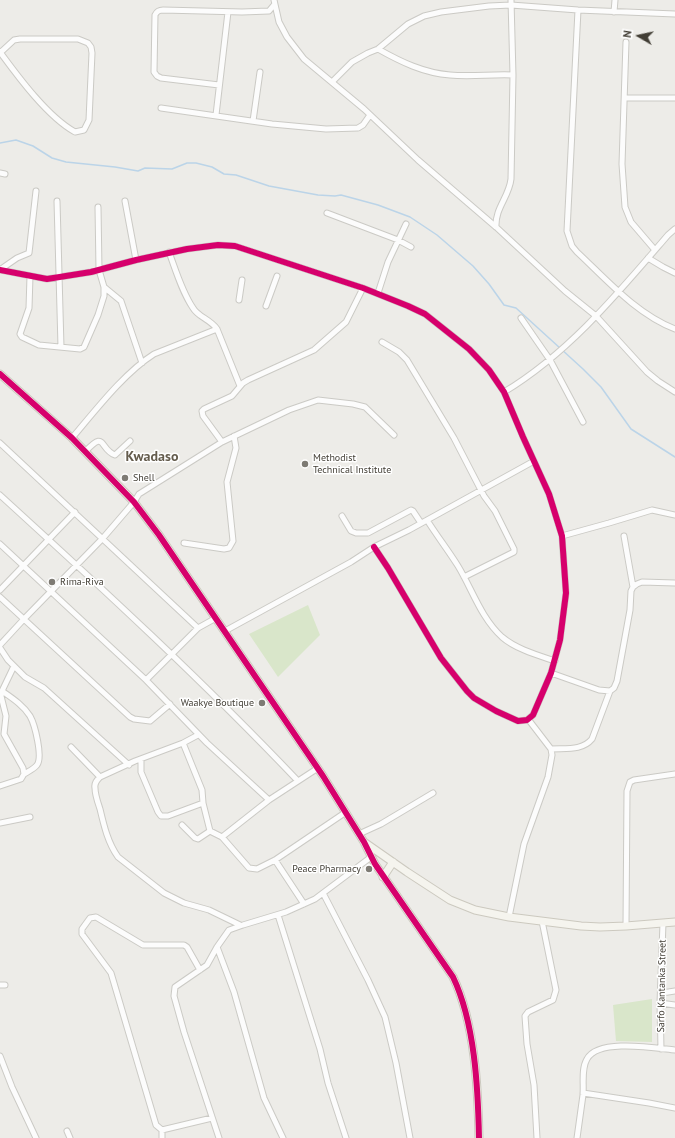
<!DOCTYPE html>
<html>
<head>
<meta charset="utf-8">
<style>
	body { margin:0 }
	#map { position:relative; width:675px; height:1138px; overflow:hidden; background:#edece8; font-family:"PT Sans",sans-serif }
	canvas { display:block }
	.north { position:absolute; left:619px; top:16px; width:40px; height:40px; -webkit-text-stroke:3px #fff; paint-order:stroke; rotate:279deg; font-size:11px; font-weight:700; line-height:16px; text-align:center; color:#423e35 }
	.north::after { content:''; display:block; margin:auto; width:14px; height:18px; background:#423e35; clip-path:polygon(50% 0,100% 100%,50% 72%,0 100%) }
</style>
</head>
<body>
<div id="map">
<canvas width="675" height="1138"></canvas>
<div class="north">N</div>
</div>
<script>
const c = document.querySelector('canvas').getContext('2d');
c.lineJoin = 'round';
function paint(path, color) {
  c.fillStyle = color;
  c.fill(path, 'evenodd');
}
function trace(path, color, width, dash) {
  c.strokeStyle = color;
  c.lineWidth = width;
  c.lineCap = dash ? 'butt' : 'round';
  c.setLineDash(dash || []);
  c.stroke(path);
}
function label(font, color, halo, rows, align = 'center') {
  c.font = font + ' "PT Sans",sans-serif';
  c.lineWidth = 3;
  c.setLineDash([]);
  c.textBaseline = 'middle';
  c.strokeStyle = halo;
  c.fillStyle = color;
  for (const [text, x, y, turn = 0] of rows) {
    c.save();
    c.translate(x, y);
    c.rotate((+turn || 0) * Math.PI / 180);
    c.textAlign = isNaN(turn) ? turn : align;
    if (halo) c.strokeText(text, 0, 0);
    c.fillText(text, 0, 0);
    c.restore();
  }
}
paint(new Path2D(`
	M 308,605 L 320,635 L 278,677 L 249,634 Z
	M 652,999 L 652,1042 L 616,1041 L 613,1005 Z`), '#d9e6ca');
trace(new Path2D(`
	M 0,143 L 16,140 L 33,146 L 52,158 L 66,162 L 115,167 L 138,171 L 145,168 L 172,169 L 187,163 L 196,163 L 212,167 L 224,174 L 236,175 L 269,186 L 318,195 L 335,196 L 341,195 L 378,205 L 410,217 L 437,235 L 473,266 L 489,284 L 504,305 L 516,308 L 583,369 L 601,387 L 631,429 L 675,457`), '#bbd4e8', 1.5);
const street = new Path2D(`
	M 274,0 L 279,22 L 287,37 L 304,59 L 364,109 L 418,160 L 496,227 L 565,291 L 596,316 L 647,372 L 658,381 L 675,392
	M 578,10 L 567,231 L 572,246 L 577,252 C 606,279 636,314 675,329
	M 614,12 L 615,0
	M 626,42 L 622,164 L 625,207 L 631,222 L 655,250
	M 378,49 C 401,62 424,73 450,75 C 471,77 492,74 513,75
	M 0,52 C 19,78 48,117 75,132 L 84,130 L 89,120 L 92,53 L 91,47 L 88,43 L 78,39 L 20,39 L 14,40 L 0,53
	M 332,82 L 352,62 L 368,53 L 378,49 L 408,24 L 424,16 L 441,12 L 489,6 L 511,5 L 578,10 L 675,14
	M 219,85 L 161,78 L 157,76 L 154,72 L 155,15 C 157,11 159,10 163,10 L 242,12 L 269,11 L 274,5
	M 625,98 L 675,98
	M 161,108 L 272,124 L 326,129 L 358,128 L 363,125 L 370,115
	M 216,115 L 228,12
	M 253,121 L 260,72
	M 0,173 L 5,174
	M 57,201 L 61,347
	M 125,201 L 136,260
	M 327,213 L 398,240 L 411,247
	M 496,227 C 495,208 509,197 511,179 L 513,75 L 511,0
	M 169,252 C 176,271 182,292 193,308 C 198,317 210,319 217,329 L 240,386
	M 648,258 L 663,267 L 675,273
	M 1,269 L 17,258 L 29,253 L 36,191
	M 0,270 L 47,279 L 91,272 L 136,260 L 187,249 L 218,245 L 235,246 L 363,288 L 408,306 L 425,314 L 469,349 L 489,370 L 504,392 L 523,437 L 549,494 L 562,536 L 566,593 L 560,640 L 551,673 L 533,715 L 527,720 L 518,721 L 496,711 L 474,698 L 467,691 L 441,658 L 388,568 L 374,547
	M 30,276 L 29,308 L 20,334 L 22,337 L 39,345 L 80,349 L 84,347 L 98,315 L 104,296 L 104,287 L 99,270 L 98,207
	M 104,287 L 121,301 L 142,363
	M 378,293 L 388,262 L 406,224
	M 239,300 L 242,280
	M 266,306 L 277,276
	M 521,318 L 550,360 L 583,422
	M 382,342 L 399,352 L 407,360 L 454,438 L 484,496 L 495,511 L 514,549 L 514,552 L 464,577
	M 504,392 C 569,353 619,292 668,235 L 675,229
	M 72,438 C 95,411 124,373 154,354 L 217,329
	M 222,442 L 289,410 L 318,400 L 353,404 L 365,407 L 394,435
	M 0,443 L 198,628
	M 85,452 C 106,429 99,449 115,455 L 130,441
	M 0,495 C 102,588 203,681 298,781
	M 342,516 L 351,531 L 356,533 L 368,533 L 411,510 L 413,511 L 421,523
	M 427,520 C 437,536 448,550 458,566 C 472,589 481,618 502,637 C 516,649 537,655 555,661
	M 562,536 L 609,523 L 652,510 L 675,515
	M 184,543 L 224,549 L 229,548 L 233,541 L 227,482 L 236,448 L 234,436
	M 0,544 L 146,680 L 207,743 L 269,800
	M 633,587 L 637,584 L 642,582 L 675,583
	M 0,590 L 75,512
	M 0,597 L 130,717 L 134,719 L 150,721 L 170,704
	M 225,631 L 351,562 L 374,547 L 409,530 L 534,461
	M 0,645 L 24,619 L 103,538 L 134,502 L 139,494 L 222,442 L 203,416 L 202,411 L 204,409 L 232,396 L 243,383 L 248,380 L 314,350 L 346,322 L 363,288
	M 0,648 L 8,660 L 25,677 L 44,688 L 129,765
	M 551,673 L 599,690 L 610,691
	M 146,680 L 198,628 L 216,618
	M 2,691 C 12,698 23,705 30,716 C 35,725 43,757 37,765 C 34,769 29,771 24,774
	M 198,735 L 183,743 L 135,761 L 100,777 C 97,780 94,783 95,788 C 95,795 98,803 100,809 C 104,826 108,843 118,857 L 164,893 L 184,903 L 209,910 L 240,925
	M 183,743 L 202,790 L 203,803 L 210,831 L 222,837 L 249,868 L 257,869 L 275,860 L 346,812
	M 71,747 L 100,777
	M 551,749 C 566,748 582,751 592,739 L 610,691 L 614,688 L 617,681 L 630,610 L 631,591 L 633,587 L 624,536
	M 141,759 L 141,772 L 158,812 L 161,816 L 168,816 L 203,803
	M 0,786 L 21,779 L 24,774 L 23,768 L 4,734 L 6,716 L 1,696 L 2,691 L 14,666
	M 0,823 L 30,817
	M 182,825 L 195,838 L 198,839 L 210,831
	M 359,834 L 381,824 L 433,793
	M 222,837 L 269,800 L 318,768
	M 275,860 L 304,904
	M 323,893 L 368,980 L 385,1017 L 396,1063 L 410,1138
	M 278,915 L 320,1049 L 328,1083 L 346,1138
	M 509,917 L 524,844 L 548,777 L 552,755 L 551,749 L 528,719
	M 626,926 L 627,791 L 630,782 L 634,780 L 675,774
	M 217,947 L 234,992 L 264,1098 L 283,1138
	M 200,970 L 187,947 L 184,945 L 143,945 L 96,917 L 90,918 L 82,929 L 82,934 L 111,973 L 156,1125 L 162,1130 L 212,1118
	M 0,985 L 5,985
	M 662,993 L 675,991
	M 660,1003 L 675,1005
	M 661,1049 L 660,1003 L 663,923
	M 0,1056 L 12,1087 L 36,1138
	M 583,1093 L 649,1103 L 675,1108
	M 162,1130 L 162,1138
	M 67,1131 L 70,1138
	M 219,1138 L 184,1032 L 174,996 L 175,987 L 207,965 L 217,947 L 229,930 L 243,925 L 286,912 L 315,899 L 371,857
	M 537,1138 L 534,1085 L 527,1044 L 525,1016 L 528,1012 L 553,1000 L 556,990 L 542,921
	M 577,1138 C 579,1124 581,1110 583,1095 C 584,1084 581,1069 587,1059 C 598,1038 655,1048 675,1050`);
const secondary = new Path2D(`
	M 0,374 L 72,438 L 134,502 L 159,535 L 323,776 L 364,842 L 375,864 L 453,977 C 475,1023 478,1088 479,1138
	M 364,842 L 407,872 L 450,900 L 475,910 L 509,917 L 581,926 L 600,927 L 626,926 L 675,922
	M 383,877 L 393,862`);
trace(street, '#cbcac5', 7);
trace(secondary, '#ccc9bf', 9);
trace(street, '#fcfcfc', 5);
trace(secondary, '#f5f4ee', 7);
trace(new Path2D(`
	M 0,270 L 47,279 L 91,272 L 136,260 L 187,249 L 218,245 L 235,246 L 363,288 L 408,306 L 425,314 L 469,349 L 489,370 L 504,392 L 523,437 L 549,494 L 562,536 L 566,593 L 560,640 L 551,673 L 533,715 L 527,720 L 518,721 L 496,711 L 474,698 L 467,691 L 441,658 L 388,568 L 374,547
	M 0,374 L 72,438 L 134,502 L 159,535 L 323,776 L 364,842 L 375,864 L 453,977 C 475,1023 478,1088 479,1138`), '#d6006c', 6);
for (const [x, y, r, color] of [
	[305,464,4,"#7e7b74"],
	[125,478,4,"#7e7b74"],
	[52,582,4,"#7e7b74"],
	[262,703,4,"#7e7b74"],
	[369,869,4,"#7e7b74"]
]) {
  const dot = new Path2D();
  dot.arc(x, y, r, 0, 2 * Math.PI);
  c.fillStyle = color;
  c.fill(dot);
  trace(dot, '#fff', 1.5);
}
label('10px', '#423e35', '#fff', [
	["Methodist",313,458],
	["Technical Institute",313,470],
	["Shell",133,478],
	["Rima-Riva",60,582],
	["Waakye Boutique",254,703,"right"],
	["Peace Pharmacy",361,869,"right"]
], 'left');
label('10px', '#423e35', '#fff', [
	["Sarfo Kantanka Street",662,986,-89]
]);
label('bold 14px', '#645c4d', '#fff', [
	["Kwadaso",152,457]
]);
</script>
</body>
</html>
